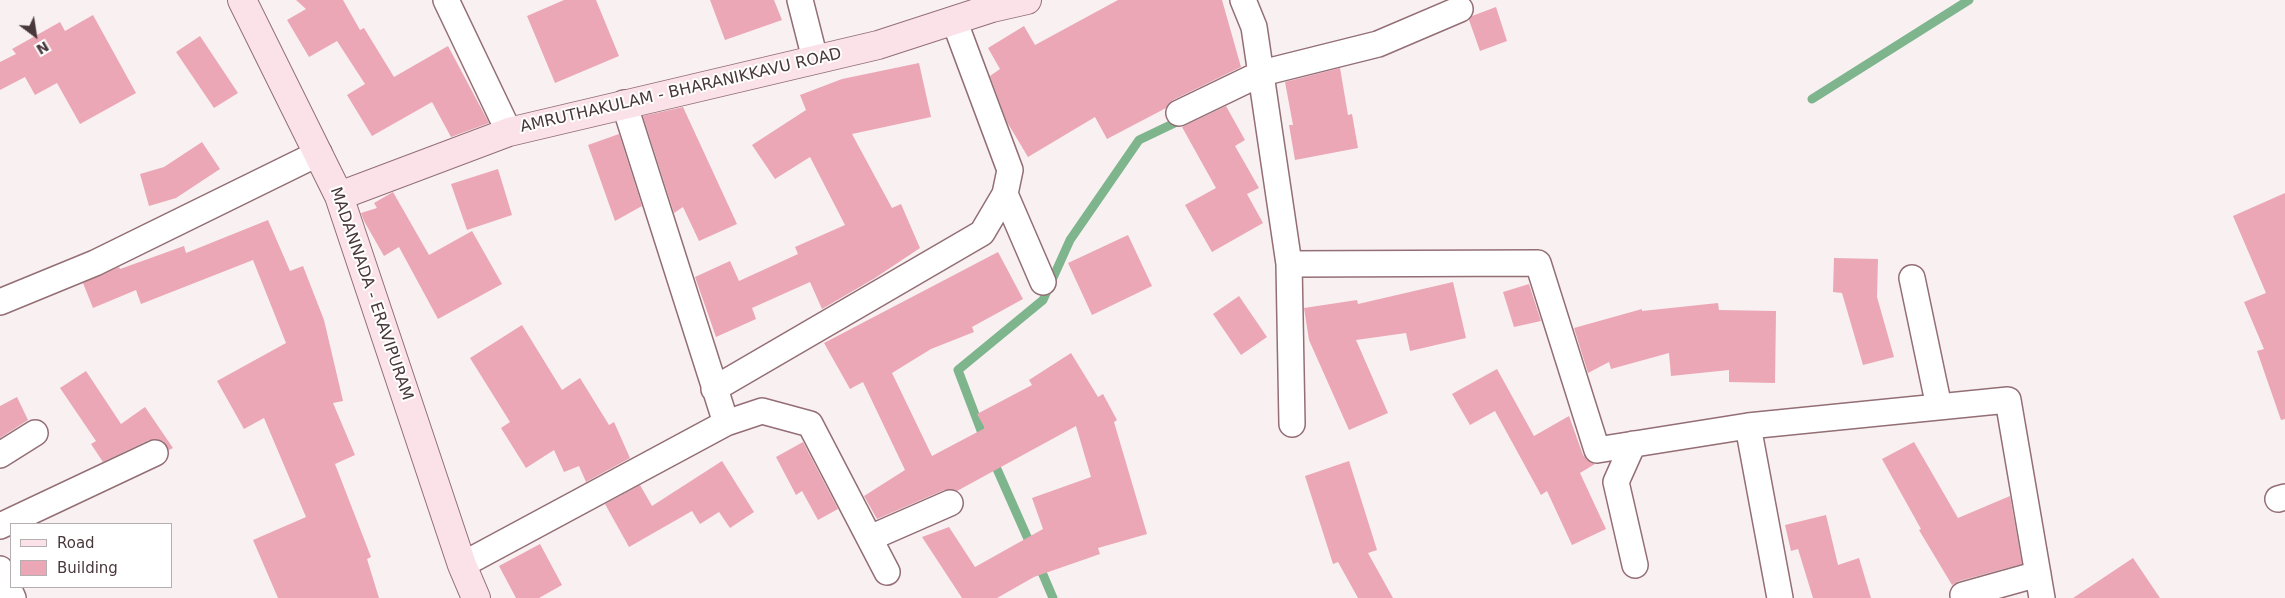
<!DOCTYPE html>
<html>
<head>
<meta charset="utf-8">
<style>
	body { margin:0 }
	#map { position:relative; width:2285px; height:598px; overflow:hidden; background:#f9f0f2; font-family:"DejaVu Sans",sans-serif }
	canvas { display:block }
	.legend { position:absolute; left:10px; top:523px; width:162px; height:65px; box-sizing:border-box; background:#fff; border:1px solid #b6afb1; margin:0; padding:6px 9px; list-style:none; font-size:15px; color:#49383b }
	.legend li { display:flex; align-items:center; gap:10px; height:25px }
	.legend b { width:25px; border:1px solid #b6afb1 }
	.north { position:absolute; left:10px; top:10px; width:50px; height:50px; -webkit-text-stroke:4px #fff; paint-order:stroke; rotate:149deg; font-size:14px; font-weight:700; line-height:20px; text-align:center; color:#49383b }
	.north::after { content:''; display:block; margin:auto; width:18px; height:22px; background:#49383b; clip-path:polygon(50% 0,100% 100%,50% 72%,0 100%) }
</style>
</head>
<body>
<div id="map">
<canvas width="2285" height="598"></canvas>
<ul class="legend">
<li><b style="height:6px;background:#fae2e8"></b>Road</li>
<li><b style="height:14px;background:#eba7b5"></b>Building</li>
</ul>
<div class="north">N</div>
</div>
<script>
const c = document.querySelector('canvas').getContext('2d');
c.lineJoin = 'round';
function trace(path, color, width, dash) {
  c.strokeStyle = color;
  c.lineWidth = width;
  c.lineCap = dash ? 'butt' : 'round';
  c.setLineDash(dash || []);
  c.stroke(path);
}
function paint(path, color) {
  c.fillStyle = color;
  c.fill(path, 'evenodd');
}
function label(font, color, halo, rows, align = 'center') {
  c.font = font + ' "DejaVu Sans",sans-serif';
  c.lineWidth = 4;
  c.setLineDash([]);
  c.textBaseline = 'middle';
  c.strokeStyle = halo;
  c.fillStyle = color;
  for (const [text, x, y, turn = 0] of rows) {
    c.save();
    c.translate(x, y);
    c.rotate((+turn || 0) * Math.PI / 180);
    c.textAlign = isNaN(turn) ? turn : align;
    if (halo) c.strokeText(text, 0, 0);
    c.fillText(text, 0, 0);
    c.restore();
  }
}
trace(new Path2D(`
	M 1812,99 L 1969,0
	M 985,441 L 958,370 L 1043,300 L 1070,240 L 1139,140 L 1183,119
	M 993,460 L 1032,548
	M 1038,563 L 1053,598`), '#7eb58d', 9);
paint(new Path2D(`
	M 296,0 L 343,0 L 360,30 L 364,28 L 394,77 L 448,46 L 489,123 L 451,137 L 432,102 L 372,136 L 347,95 L 365,84 L 337,41 L 309,57 L 287,20 L 306,9 Z
	M 564,0 L 596,0 L 619,56 L 555,83 L 527,16 Z
	M 710,0 L 774,0 L 782,20 L 725,40 Z
	M 1118,0 L 1222,0 L 1241,67 L 1173,100 L 1166,108 L 1107,139 L 1095,117 L 1028,157 L 1007,122 L 990,76 L 1000,69 L 988,48 L 1024,26 L 1035,45 Z
	M 1496,7 L 1507,41 L 1480,51 L 1469,20 L 1472,16 Z
	M 93,15 L 136,93 L 80,124 L 57,83 L 35,95 L 25,77 L 0,90 L 0,62 L 16,54 L 12,49 L 60,22 L 65,31 Z
	M 200,36 L 238,93 L 214,108 L 176,52 Z
	M 919,63 L 931,117 L 852,134 L 892,208 L 901,204 L 920,248 L 875,278 L 822,309 L 810,282 L 752,308 L 756,319 L 716,337 L 695,277 L 730,261 L 739,281 L 798,254 L 795,247 L 845,225 L 810,157 L 775,179 L 752,145 L 806,110 L 800,95 L 842,79 Z
	M 1340,68 L 1348,115 L 1352,114 L 1358,148 L 1295,160 L 1289,125 L 1293,125 L 1285,82 Z
	M 1226,106 L 1245,140 L 1235,146 L 1259,188 L 1247,194 L 1263,223 L 1212,252 L 1185,205 L 1216,188 L 1182,127 Z
	M 683,107 L 737,224 L 699,241 L 683,207 L 674,213 L 643,116 Z
	M 619,134 L 642,206 L 615,221 L 588,145 Z
	M 202,142 L 220,169 L 176,198 L 149,206 L 140,174 L 164,167 Z
	M 498,169 L 512,215 L 467,230 L 451,184 Z
	M 393,192 L 429,255 L 472,231 L 502,284 L 438,319 L 399,247 L 384,256 L 364,221 L 361,213 L 377,208 L 374,203 Z
	M 2285,193 L 2285,419 L 2281,420 L 2257,351 L 2264,349 L 2244,302 L 2266,293 L 2233,216 Z
	M 268,220 L 290,271 L 303,266 L 324,320 L 343,401 L 333,403 L 355,455 L 335,464 L 371,557 L 367,559 L 379,598 L 278,598 L 253,540 L 306,517 L 264,418 L 244,429 L 217,381 L 286,343 L 253,260 L 141,304 L 136,290 L 93,308 L 83,283 L 119,267 L 120,269 L 184,246 L 186,253 Z
	M 1128,235 L 1152,286 L 1092,315 L 1068,263 Z
	M 998,252 L 1023,299 L 972,327 L 974,332 L 931,349 L 892,373 L 932,456 L 985,428 L 977,414 L 1032,385 L 1029,380 L 1071,353 L 1098,397 L 1103,394 L 1117,420 L 1114,422 L 1147,534 L 1098,548 L 1100,554 L 1034,577 L 997,598 L 962,598 L 922,537 L 949,527 L 975,567 L 1043,529 L 1032,498 L 1091,477 L 1076,426 L 957,491 L 944,490 L 877,519 L 864,496 L 905,470 L 863,382 L 850,389 L 824,343 Z
	M 1834,258 L 1878,259 L 1877,297 L 1894,357 L 1863,365 L 1842,293 L 1833,292 Z
	M 1453,282 L 1466,338 L 1410,351 L 1406,333 L 1356,340 L 1388,413 L 1349,430 L 1309,340 L 1304,308 L 1357,300 L 1358,304 Z
	M 1529,284 L 1541,321 L 1514,327 L 1503,292 Z
	M 1239,296 L 1267,337 L 1241,355 L 1213,314 Z
	M 1718,303 L 1719,310 L 1776,311 L 1775,383 L 1729,382 L 1729,370 L 1671,376 L 1669,353 L 1611,369 L 1609,362 L 1588,373 L 1574,328 L 1642,309 L 1642,311 Z
	M 522,325 L 562,390 L 580,378 L 609,425 L 614,422 L 630,458 L 586,482 L 579,466 L 564,472 L 554,450 L 526,468 L 501,428 L 510,422 L 470,358 Z
	M 1497,369 L 1534,436 L 1569,416 L 1583,455 L 1587,460 L 1595,464 L 1580,473 L 1606,529 L 1572,545 L 1547,491 L 1541,495 L 1495,411 L 1470,425 L 1452,394 Z
	M 86,371 L 121,424 L 145,407 L 173,448 L 169,450 L 163,441 L 149,440 L 103,462 L 91,444 L 96,441 L 60,388 Z
	M 17,397 L 28,420 L 0,438 L 0,406 Z
	M 803,442 L 838,509 L 818,520 L 802,491 L 796,495 L 776,457 Z
	M 1914,442 L 1958,518 L 2010,496 L 2022,564 L 1959,581 L 1952,585 L 1919,530 L 1921,529 L 1882,459 Z
	M 722,461 L 754,512 L 730,528 L 719,512 L 700,524 L 692,511 L 629,547 L 605,504 L 640,485 L 652,506 Z
	M 1349,461 L 1377,550 L 1368,553 L 1393,598 L 1358,598 L 1338,562 L 1333,564 L 1305,476 Z
	M 1826,515 L 1838,565 L 1859,558 L 1871,598 L 1813,598 L 1798,549 L 1791,551 L 1785,525 Z
	M 540,544 L 562,585 L 539,598 L 516,598 L 499,566 Z
	M 2133,558 L 2160,598 L 2073,598 Z`), '#eba7b5');
const street = new Path2D(`
	M 446,0 L 509,132
	M 800,0 L 815,59
	M 1243,0 L 1254,27 L 1289,264 L 1538,263 L 1597,450 L 1748,426
	M 1179,113 L 1262,73 L 1378,44 L 1460,9
	M 1005,194 L 1043,282
	M 1289,264 L 1292,424
	M 1912,278 L 1939,407
	M 0,302 L 95,263 L 319,153
	M 714,389 L 982,233 L 1005,194 L 1010,170 L 954,20
	M 726,423 L 762,411 L 810,424 L 887,572
	M 1633,444 L 1616,482 L 1635,565
	M 0,455 L 35,433
	M 2278,499 L 2285,497
	M 0,526 L 155,453
	M 870,538 L 950,503
	M 462,565 L 726,423 L 624,103
	M 0,569 L 13,598
	M 1963,595 L 2038,574
	M 1780,598 L 1748,426 L 2008,400 L 2042,598`);
const secondary = new Path2D(`
	M 242,0 L 339,196 L 462,565 L 476,598
	M 339,196 L 509,132 L 878,45 L 992,8 L 1027,0`);
trace(street, '#936e75', 28);
trace(secondary, '#936e75', 30);
trace(street, '#fff', 25);
trace(secondary, '#fae2e8', 28);
label('16px', '#49383b', '#fff', [
	["AMRUTHAKULAM - BHARANIKKAVU ROAD",681,91,-13],
	["MADANNADA - ERAVIPURAM",371,294,71]
]);
</script>
</body>
</html>
